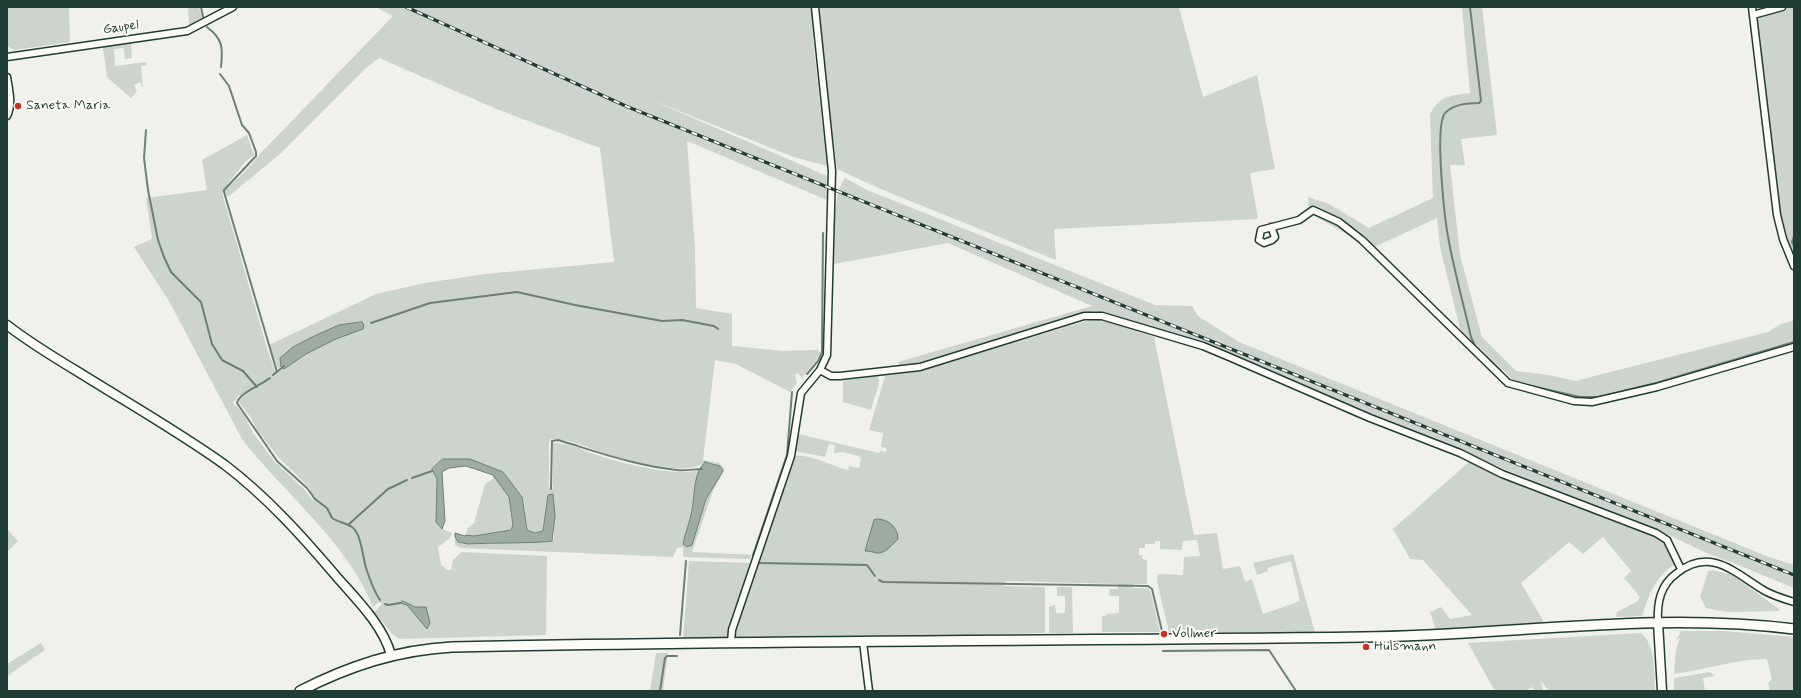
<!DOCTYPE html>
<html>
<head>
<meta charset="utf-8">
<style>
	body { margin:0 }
	#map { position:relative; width:1801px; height:698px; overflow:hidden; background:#f0f1eb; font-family:Mynerve,sans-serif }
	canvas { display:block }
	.frame { position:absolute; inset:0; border:8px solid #1f3d34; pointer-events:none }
</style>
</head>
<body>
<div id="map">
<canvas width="1801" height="698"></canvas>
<div class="frame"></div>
</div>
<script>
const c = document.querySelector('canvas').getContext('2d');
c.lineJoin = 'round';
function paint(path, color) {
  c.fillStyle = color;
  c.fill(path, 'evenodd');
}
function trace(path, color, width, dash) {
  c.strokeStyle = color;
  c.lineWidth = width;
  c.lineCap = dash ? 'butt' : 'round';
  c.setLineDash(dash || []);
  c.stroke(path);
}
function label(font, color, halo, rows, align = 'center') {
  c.font = font + ' Mynerve,sans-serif';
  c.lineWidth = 4;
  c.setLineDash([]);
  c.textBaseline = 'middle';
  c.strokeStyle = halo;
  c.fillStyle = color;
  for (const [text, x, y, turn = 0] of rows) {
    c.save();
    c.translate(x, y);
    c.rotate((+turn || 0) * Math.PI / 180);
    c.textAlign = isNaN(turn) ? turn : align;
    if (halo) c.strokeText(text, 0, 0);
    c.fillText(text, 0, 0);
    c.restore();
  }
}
paint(new Path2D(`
	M 7,7 L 69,7 L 70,42 L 14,50 L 7,46 Z
	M 188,7 L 199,7 L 202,18 L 189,25 Z
	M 376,7 L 437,7 L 442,9 L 439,7 L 812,7 L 813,40 L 827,166 L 794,157 L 649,99 L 827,176 L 827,200 L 687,141 L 695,248 L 696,308 L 732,314 L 732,346 L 784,351 L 814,350 L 817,349 L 820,352 L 817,359 L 802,378 L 798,373 L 795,374 L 797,383 L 790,392 L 736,364 L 715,360 L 703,460 L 719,463 L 725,469 L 713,491 L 692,552 L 752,555 L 750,559 L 683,557 L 683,547 L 677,548 L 673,557 L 461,548 L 455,545 L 455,537 L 456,540 L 468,544 L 551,542 L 554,538 L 554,506 L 548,495 L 543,531 L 535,533 L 527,530 L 522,497 L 503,472 L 481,463 L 461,459 L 443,459 L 432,469 L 437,479 L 436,522 L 442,529 L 452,533 L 449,539 L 438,547 L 441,565 L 447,570 L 451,570 L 453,560 L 461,552 L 547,556 L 546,635 L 400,639 L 393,635 L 374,612 L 382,604 L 379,602 L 373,607 C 346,540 285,495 242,439 L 169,301 L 134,247 C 141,243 146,243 152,238 L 146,198 L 207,190 L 202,160 L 247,135 L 254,155 L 245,162 L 223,190 C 229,188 255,162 259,155 L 393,16 ZM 379,58 L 499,110 L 600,148 L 614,262 L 485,274 L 425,283 L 376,294 L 269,345 L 278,369 L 282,365 L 280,358 L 293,347 L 312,337 L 335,327 L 362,322 L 343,337 L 336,339 L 306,354 L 284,369 L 275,371 L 267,348 L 222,193 L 224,191 L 228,197 L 281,153 L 366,68 ZM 240,394 L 239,402 L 251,418 L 257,430 L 279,458 L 310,488 L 313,501 L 304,489 L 275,462 L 253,433 L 243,413 L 233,403 ZM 551,439 C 572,439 591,449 610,455 C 632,461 688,477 705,462 L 716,464 L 720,476 L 706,499 L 692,545 L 683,544 L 692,510 L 699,470 C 676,477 627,464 603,457 C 587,453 571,442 553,443 L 553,488 L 551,489 L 549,487 L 549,443 Z
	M 820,7 L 1179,7 L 1203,97 L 1257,75 L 1275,169 L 1250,173 L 1258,219 L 1054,229 L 1056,260 L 883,190 L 837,169 L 825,74 Z
	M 1462,7 L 1482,7 L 1497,135 L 1461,139 L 1465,165 L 1450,165 L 1460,255 L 1482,337 L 1516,371 L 1549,375 L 1575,381 L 1768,332 L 1779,325 L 1794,320 L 1794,345 L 1694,376 L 1600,400 L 1578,400 L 1524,388 L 1512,379 L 1460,329 L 1440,247 L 1437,218 L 1368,250 L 1350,236 L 1309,213 L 1308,197 L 1329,204 L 1369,228 L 1433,198 L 1430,114 C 1440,95 1450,96 1470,93 Z
	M 1753,7 L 1794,7 L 1794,256 L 1789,243 L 1782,236 Z
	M 131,43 L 132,58 L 125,59 L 124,48 L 114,49 L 115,66 L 146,62 L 147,65 L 141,66 L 143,88 L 140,82 L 134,85 L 137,91 L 131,98 L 107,77 L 103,47 Z
	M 845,178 L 867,190 L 1155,305 L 1192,306 L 1198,316 L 1239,342 L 1769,557 L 1794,565 L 1794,588 L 1731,562 L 1711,555 L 1656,529 L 1634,523 L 1203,344 L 1095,311 L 914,364 L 899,366 L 898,362 L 1092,306 L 948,243 L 834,264 C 835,239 831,197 845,178 Z
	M 1093,319 L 1107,321 L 1154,337 L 1194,535 L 1217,533 L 1223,569 L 1240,566 L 1245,582 L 1252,579 L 1263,614 L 1300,601 L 1291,561 L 1267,568 L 1268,571 L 1257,575 L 1253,563 L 1293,554 L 1315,633 L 1169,632 L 1157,581 L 1158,574 L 1183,575 L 1184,557 L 1200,556 L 1197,540 L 1183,541 L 1182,550 L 1160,549 L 1160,541 L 1155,541 L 1155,544 L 1145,544 L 1145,548 L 1139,548 L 1139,555 L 1142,555 L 1142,559 L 1147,560 L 1147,584 L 1133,584 L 1133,588 L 1148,588 L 1150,590 L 1160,632 L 1102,632 L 1102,616 L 1106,616 L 1107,614 L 1119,613 L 1119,596 L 1109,596 L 1110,589 L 1118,589 L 1118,584 L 1005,581 L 1004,586 L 1045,587 L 1045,633 L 733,640 L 794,456 C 814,454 829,466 848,470 L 849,466 L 859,468 L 861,457 L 843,452 L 834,453 L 835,445 L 829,444 L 825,457 L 795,451 L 798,434 L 879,453 L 880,451 L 886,452 L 886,448 L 881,447 L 883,433 L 869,430 L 885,376 L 915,372 Z
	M 878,376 L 879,383 L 871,410 L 843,402 L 843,381 Z
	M 1469,462 C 1520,483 1572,502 1623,524 C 1633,528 1645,530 1655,535 C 1665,540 1673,553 1674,565 C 1655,576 1649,596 1642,616 L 1616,617 L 1617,612 L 1638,601 L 1640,597 L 1624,578 L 1631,571 L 1603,537 L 1583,554 L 1569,542 L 1521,583 L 1545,624 L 1437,633 L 1430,612 L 1441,607 L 1450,619 L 1472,615 L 1423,560 L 1410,559 L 1393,529 Z
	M 493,475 L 509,497 L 513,528 C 505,534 476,537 466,535 L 468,528 L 474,523 L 484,488 L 486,483 L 492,480 Z
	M 7,529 L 18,541 L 7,552 Z
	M 689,561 L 752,563 L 726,640 L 683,639 Z
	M 1713,570 L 1732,575 L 1779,609 L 1779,611 L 1727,612 L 1706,608 L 1700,597 L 1708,571 Z
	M 1057,587 L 1072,587 L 1073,633 L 1049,633 L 1049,607 L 1055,605 L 1056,613 L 1065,613 L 1065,596 L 1057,596 Z
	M 1681,631 L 1724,631 L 1794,637 L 1794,691 L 1770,691 L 1768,683 L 1772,679 L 1767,659 C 1735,659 1705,670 1674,674 L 1676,649 L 1680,638 L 1676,640 Z
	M 1641,633 C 1656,645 1654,673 1655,691 L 1549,691 L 1541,681 L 1543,691 L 1535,691 L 1532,687 L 1525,691 L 1495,691 L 1468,643 Z
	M 41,643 L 45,650 L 7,676 L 7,664 Z
	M 656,653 L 668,653 L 663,691 L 650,691 Z
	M 1710,672 L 1715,676 L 1703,678 L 1705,691 L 1674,691 L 1674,678 Z`), '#cdd3cd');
const water = new Path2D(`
	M 362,322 L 364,325 L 363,329 L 336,339 L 306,354 L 284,369 L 281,367 L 280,358 L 293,347 L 312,337 L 339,325 Z
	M 443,459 L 470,459 L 503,472 L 522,497 L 527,530 L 535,533 L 543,531 L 548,495 L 553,494 L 555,516 L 552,541 C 549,543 479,543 468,544 L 458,542 L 455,537 L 455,533 L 465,536 L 466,535 L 474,536 L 511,530 L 513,525 L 509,497 L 493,475 L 466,466 L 449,468 L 442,472 L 445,521 L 442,529 L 436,522 L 437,479 L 432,469 Z
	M 705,462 L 720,466 L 723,471 L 706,499 L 692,545 L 687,547 L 683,544 C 685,533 690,522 692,510 C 695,495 693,473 705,462 Z
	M 877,519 C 889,519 898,528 898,539 C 893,544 885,554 877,553 C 872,552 870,551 865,551 L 874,520 Z
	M 403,601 L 415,607 L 426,607 L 430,623 L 427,629 L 407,605 L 400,603 Z`);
paint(water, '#9faca4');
trace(water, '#6c8077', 1);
trace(new Path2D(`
	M 201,7 L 203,17
	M 1470,7 L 1481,101 L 1479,103 C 1467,103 1454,104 1445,113 C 1434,127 1445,222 1449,242 C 1455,274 1464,306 1471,337 L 1475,346 L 1501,371
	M 207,27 C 223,39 223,48 221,67
	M 220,74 L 229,86 L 242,125 L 249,133 L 256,152 L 256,156 L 224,190 L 224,192 L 277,372
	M 146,130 L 144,158 L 148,190 L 158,240 L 164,257 L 171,272 L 201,302 L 212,344 L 222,360 L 243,371 L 257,387
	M 1794,236 L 1792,242 L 1794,246
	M 371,323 L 430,303 L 517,292 L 575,305 L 662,321 L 682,320 L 714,326 L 718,329
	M 807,374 L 818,361 L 822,352 L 823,233
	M 273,375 L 284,366
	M 270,378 C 261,385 239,393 237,403 L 277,461 L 307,488 L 315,499 L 327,508 L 332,518 C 338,522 346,523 352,527 C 361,533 363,558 366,568 C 369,577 375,593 380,600
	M 1527,385 L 1580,397 L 1600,397 L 1656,383 L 1794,342
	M 412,478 L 432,471
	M 551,489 L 552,441 L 558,440 C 598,452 636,466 677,470 C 686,471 694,469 702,469
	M 348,525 L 388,489 L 407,480
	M 753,555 L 787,455 L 792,392
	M 758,563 L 867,565 L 875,576
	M 879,580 L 883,582 L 1148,586 L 1152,589 L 1162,631
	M 385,604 L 388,605 L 400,603
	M 680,635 L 686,561
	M 1163,651 L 1269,650 L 1296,691
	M 660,691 L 665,658 L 667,656 L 677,656`), '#6c8077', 2);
const minor = new Path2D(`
	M 1752,7 L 1777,215 L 1783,239 L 1794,266
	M 1753,15 L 1782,7
	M 7,57 L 187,31 L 233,7
	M 7,77 C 9,90 13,104 7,116
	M 1271,227 L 1275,237 L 1272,240 L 1264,243 L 1259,240 L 1261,230 L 1299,220 L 1313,210 L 1339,222 L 1362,240 L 1508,383 L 1574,401 L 1592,402 L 1657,387 L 1794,347
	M 820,370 L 831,376 L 840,376 L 920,367 L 1084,316 L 1102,316 L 1203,346 L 1227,356 L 1370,418 L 1460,453 L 1502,474 L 1656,533 L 1667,540 L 1681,569
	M 1658,622 C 1657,603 1660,585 1677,573 C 1711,546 1736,574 1765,591 C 1774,596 1784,599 1794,602
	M 863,642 L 869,691
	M 731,643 L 732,630 L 791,456 L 801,393 L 820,370 L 827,355 L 832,171 L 815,7`);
const tertiary = new Path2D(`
	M 7,325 C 30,343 55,358 80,373 C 128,403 179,432 225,465 C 267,497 302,536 336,576 C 356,599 383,625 391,655
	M 1658,622 L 1662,691`);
const secondary = new Path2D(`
	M 300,691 C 349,666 397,650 452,647 C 756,640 1059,641 1363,637 C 1506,636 1651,611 1794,629`);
trace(minor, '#1f3d34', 9);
trace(tertiary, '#1f3d34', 11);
trace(secondary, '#1f3d34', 12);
trace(minor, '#fdfcf7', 6);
trace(tertiary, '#fdfcf7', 8);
trace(secondary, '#fdfcf7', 9);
const rail = new Path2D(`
	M 406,7 L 628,107 L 1794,575`);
trace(rail, '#1f3d34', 3.5);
trace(rail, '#fdfcf7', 2, [6]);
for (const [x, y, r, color] of [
	[18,106,4,"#c8321e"],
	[1164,634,4,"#c8321e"],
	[1366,647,4,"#c8321e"]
]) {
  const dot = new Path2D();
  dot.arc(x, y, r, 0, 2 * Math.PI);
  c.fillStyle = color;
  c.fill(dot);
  trace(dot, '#fdfcf7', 1.5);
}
label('14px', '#1f3d34', '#fdfcf7', [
	["Gaupel",121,28,-8]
]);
label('14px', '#1f3d34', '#fdfcf7', [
	["Saneta Maria",26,106],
	["Vollmer",1172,634],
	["Hülsmann",1374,647]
], 'left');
</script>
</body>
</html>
